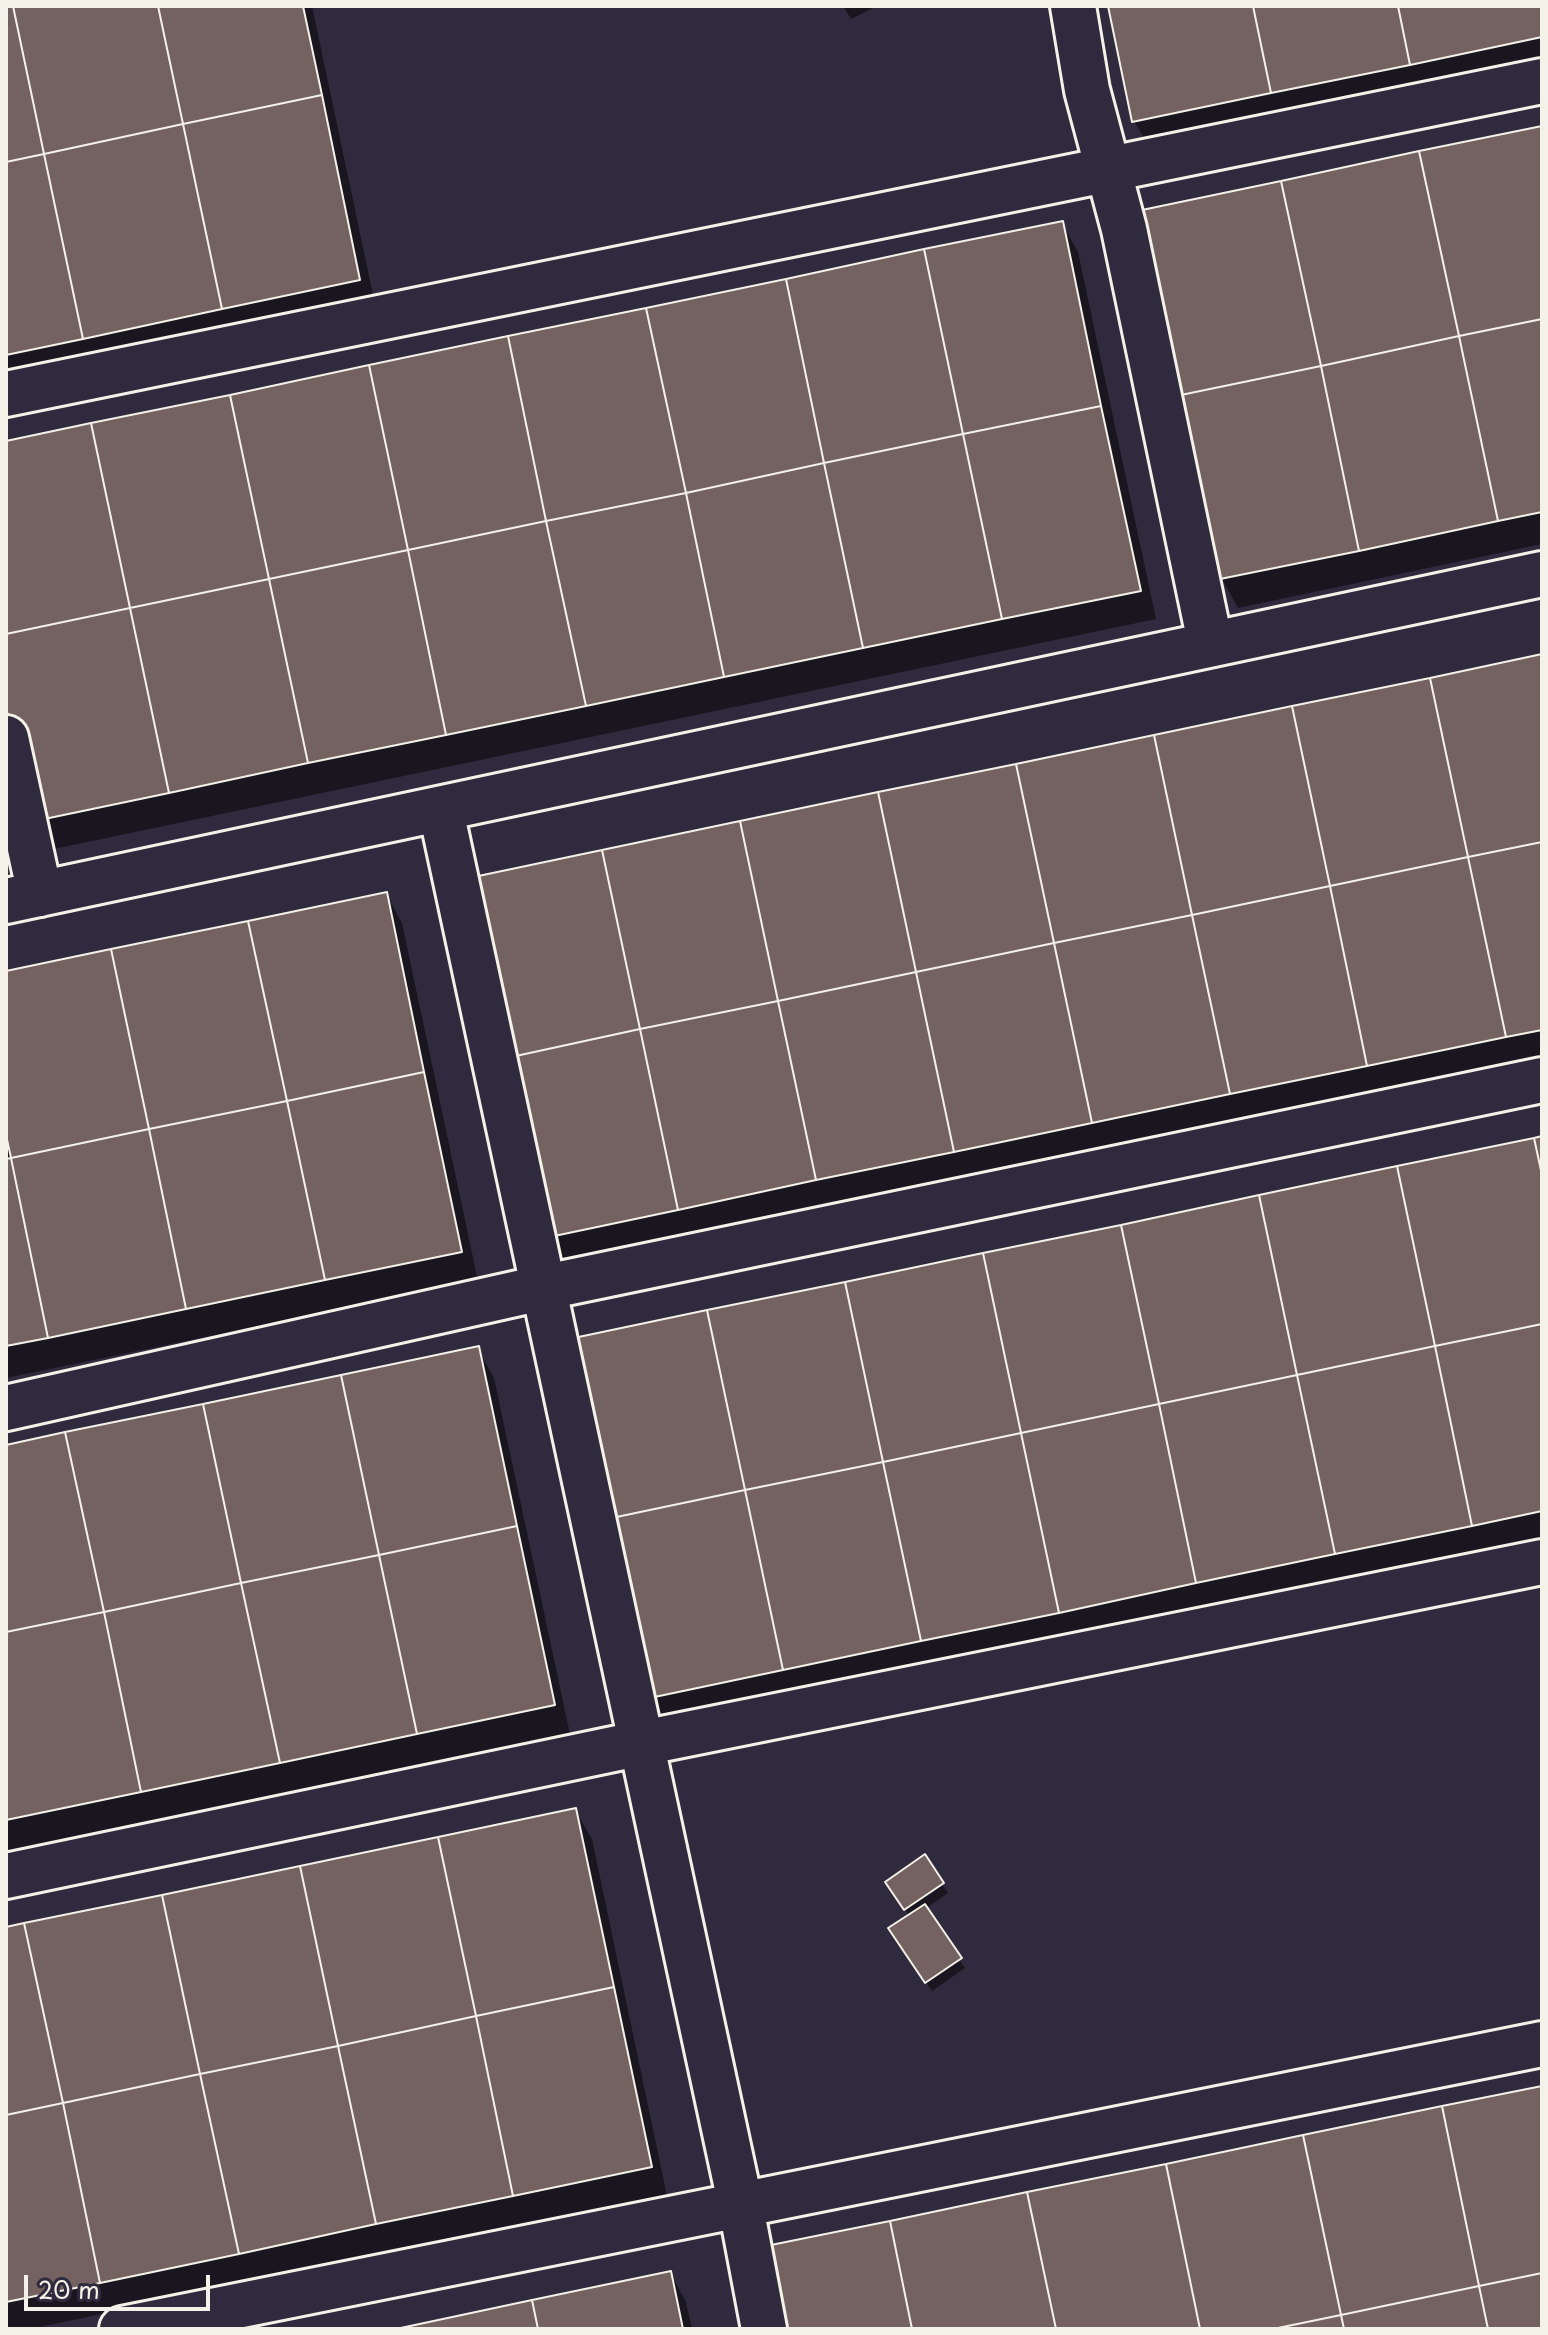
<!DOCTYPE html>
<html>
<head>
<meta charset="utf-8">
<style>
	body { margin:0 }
	#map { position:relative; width:1548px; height:2335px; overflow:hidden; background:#2f2a3d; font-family:"Playpen Sans",sans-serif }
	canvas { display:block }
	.frame { position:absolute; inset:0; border:8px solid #f4f1e8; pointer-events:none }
	.scale { position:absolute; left:24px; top:2275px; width:186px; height:36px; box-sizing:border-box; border:4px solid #f4f1e8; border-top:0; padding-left:10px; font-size:24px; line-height:28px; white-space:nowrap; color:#f4f1e8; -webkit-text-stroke:6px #2f2a3d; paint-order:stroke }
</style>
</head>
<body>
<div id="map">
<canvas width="1548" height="2335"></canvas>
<div class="frame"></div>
<div class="scale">20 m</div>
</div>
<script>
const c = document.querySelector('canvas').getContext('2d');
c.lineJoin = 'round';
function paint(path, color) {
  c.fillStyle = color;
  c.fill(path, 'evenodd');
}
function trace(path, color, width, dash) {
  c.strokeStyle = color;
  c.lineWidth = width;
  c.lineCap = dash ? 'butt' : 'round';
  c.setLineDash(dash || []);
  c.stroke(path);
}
paint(new Path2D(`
	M 6,6 L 312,6 L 376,309 L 6,387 Z
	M 843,6 L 877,6 L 851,19 Z
	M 1110,6 L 1542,6 L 1542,69 L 1151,150 L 1134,121 Z
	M 1542,129 L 1542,544 L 1238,608 L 1222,579 L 1145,211 Z
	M 1062,223 L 1078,252 L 1156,619 L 49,850 L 6,697 L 6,443 Z
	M 1542,656 L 1542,1062 L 559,1267 L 542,1238 Z
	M 386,894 L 402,923 L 478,1281 L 6,1378 L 6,973 Z
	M 1542,1138 L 1542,1544 L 663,1727 L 647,1698 Z
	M 478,1349 L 494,1378 L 570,1734 L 6,1852 L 6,1447 Z
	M 575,1810 L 592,1839 L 667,2196 L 30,2329 L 6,2329 L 6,1929 Z
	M 942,1884 L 948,1893 L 925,1909 L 965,1968 L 932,1991 L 897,1938 L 910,1916 L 893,1892 Z
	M 670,2273 L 686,2302 L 692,2329 L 402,2329 Z`), '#0007');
const building = new Path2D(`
	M 6,6 L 13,6 L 44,154 L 6,162 Z
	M 13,6 L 158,6 L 183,124 L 44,154 Z
	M 158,6 L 303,6 L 322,95 L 183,124 Z
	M 1108,6 L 1253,6 L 1271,93 L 1132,122 Z
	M 1253,6 L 1398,6 L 1410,65 L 1271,93 Z
	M 1398,6 L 1542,6 L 1542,37 L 1410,65 Z
	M 322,95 L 360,280 L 222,309 L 183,124 Z
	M 183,124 L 222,309 L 83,339 L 44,154 Z
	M 1542,126 L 1542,319 L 1459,336 L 1419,151 Z
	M 1419,151 L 1459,336 L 1321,366 L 1281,181 Z
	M 44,154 L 83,339 L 6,355 L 6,162 Z
	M 1281,181 L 1321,366 L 1181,395 L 1142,210 Z
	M 1063,221 L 1101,406 L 963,434 L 924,249 Z
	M 924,249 L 963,434 L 824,463 L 786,279 Z
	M 786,279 L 824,463 L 686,493 L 646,308 Z
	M 646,308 L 686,493 L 546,521 L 508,336 Z
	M 1542,319 L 1542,512 L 1498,521 L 1459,336 Z
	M 508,336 L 546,521 L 408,550 L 369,365 Z
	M 1459,336 L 1498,521 L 1359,551 L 1321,366 Z
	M 369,365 L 408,550 L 269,579 L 230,395 Z
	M 1321,366 L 1359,551 L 1220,579 L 1181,395 Z
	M 230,395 L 269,579 L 130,608 L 91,423 Z
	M 1101,406 L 1141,591 L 1002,619 L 963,434 Z
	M 91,423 L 130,608 L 6,634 L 6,441 Z
	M 963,434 L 1002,619 L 863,648 L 824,463 Z
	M 824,463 L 863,648 L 724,677 L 686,493 Z
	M 686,493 L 724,677 L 586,706 L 546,521 Z
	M 546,521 L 586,706 L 446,735 L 408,550 Z
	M 408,550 L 446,735 L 308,763 L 269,579 Z
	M 269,579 L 308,763 L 169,793 L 130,608 Z
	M 130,608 L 169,793 L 30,822 L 6,707 L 6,634 Z
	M 1542,654 L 1542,842 L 1468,857 L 1430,678 Z
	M 1430,678 L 1468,857 L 1330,886 L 1292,706 Z
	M 1292,706 L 1330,886 L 1192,915 L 1154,735 Z
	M 1154,735 L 1192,915 L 1054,943 L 1016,764 Z
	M 1016,764 L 1054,943 L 916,972 L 878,792 Z
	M 878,792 L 916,972 L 778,1001 L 740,821 Z
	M 740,821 L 778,1001 L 640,1029 L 602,850 Z
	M 1542,842 L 1542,1030 L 1506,1037 L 1468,857 Z
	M 602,850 L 640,1029 L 502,1059 L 464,879 Z
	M 1468,857 L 1506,1037 L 1367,1066 L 1330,886 Z
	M 1330,886 L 1367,1066 L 1230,1094 L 1192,915 Z
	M 387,892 L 424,1072 L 287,1101 L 248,921 Z
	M 1192,915 L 1230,1094 L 1092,1123 L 1054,943 Z
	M 248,921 L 287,1101 L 149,1129 L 111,949 Z
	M 1054,943 L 1092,1123 L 954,1152 L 916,972 Z
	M 111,949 L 149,1129 L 11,1158 L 6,1135 L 6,971 Z
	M 916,972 L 954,1152 L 816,1180 L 778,1001 Z
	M 778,1001 L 816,1180 L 678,1210 L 640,1029 Z
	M 640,1029 L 678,1210 L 540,1239 L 502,1059 Z
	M 424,1072 L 462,1252 L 325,1280 L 287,1101 Z
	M 287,1101 L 325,1280 L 186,1309 L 149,1129 Z
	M 149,1129 L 186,1309 L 48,1338 L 11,1158 Z
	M 1542,1136 L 1542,1175 L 1534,1138 Z
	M 1534,1138 L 1542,1175 L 1542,1324 L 1435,1346 L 1397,1166 Z
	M 11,1158 L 48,1338 L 6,1346 L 6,1159 Z
	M 1397,1166 L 1435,1346 L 1297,1375 L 1259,1195 Z
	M 1259,1195 L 1297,1375 L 1159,1404 L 1121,1225 Z
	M 1121,1225 L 1159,1404 L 1021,1433 L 983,1253 Z
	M 983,1253 L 1021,1433 L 883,1462 L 845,1282 Z
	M 845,1282 L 883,1462 L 745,1490 L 707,1310 Z
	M 707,1310 L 745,1490 L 607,1519 L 569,1339 Z
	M 1542,1324 L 1542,1511 L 1472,1526 L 1435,1346 Z
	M 479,1346 L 517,1526 L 379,1555 L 341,1375 Z
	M 1435,1346 L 1472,1526 L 1335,1554 L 1297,1375 Z
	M 341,1375 L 379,1555 L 241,1583 L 203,1404 Z
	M 1297,1375 L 1335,1554 L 1196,1583 L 1159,1404 Z
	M 203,1404 L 241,1583 L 104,1612 L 65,1432 Z
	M 1159,1404 L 1196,1583 L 1059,1613 L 1021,1433 Z
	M 65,1432 L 104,1612 L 6,1632 L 6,1445 Z
	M 1021,1433 L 1059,1613 L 921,1641 L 883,1462 Z
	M 883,1462 L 921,1641 L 783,1670 L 745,1490 Z
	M 745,1490 L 783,1670 L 645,1699 L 607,1519 Z
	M 517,1526 L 555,1705 L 417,1734 L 379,1555 Z
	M 379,1555 L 417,1734 L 280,1763 L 241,1583 Z
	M 241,1583 L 280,1763 L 141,1792 L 104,1612 Z
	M 104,1612 L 141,1792 L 6,1820 L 6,1632 Z
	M 576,1808 L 614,1987 L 476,2016 L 438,1837 Z
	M 438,1837 L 476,2016 L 338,2046 L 300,1866 Z
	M 925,1854 L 944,1883 L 904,1910 L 885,1882 Z
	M 300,1866 L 338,2046 L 200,2074 L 162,1895 Z
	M 162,1895 L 200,2074 L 63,2103 L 24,1923 Z
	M 925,1904 L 962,1958 L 925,1983 L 888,1928 Z
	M 24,1923 L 63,2103 L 6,2115 L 6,1927 Z
	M 614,1987 L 652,2167 L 513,2196 L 476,2016 Z
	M 476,2016 L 513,2196 L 376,2224 L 338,2046 Z
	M 338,2046 L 376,2224 L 239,2254 L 200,2074 Z
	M 200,2074 L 239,2254 L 100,2283 L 63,2103 Z
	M 1542,2086 L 1542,2273 L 1479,2286 L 1442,2106 Z
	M 63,2103 L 100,2283 L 6,2302 L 6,2115 Z
	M 1442,2106 L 1479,2286 L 1341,2315 L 1303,2135 Z
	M 1303,2135 L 1341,2315 L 1273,2329 L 1200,2329 L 1166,2164 Z
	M 1166,2164 L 1200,2329 L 1056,2329 L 1027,2192 Z
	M 1027,2192 L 1056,2329 L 912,2329 L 890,2221 Z
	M 890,2221 L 912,2329 L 783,2329 L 766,2246 Z
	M 671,2271 L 683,2329 L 538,2329 L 532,2300 Z
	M 1542,2273 L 1542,2329 L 1488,2329 L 1479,2286 Z
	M 1479,2286 L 1488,2329 L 1344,2329 L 1341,2315 Z
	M 532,2300 L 538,2329 L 396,2329 Z
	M 1341,2315 L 1344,2329 L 1273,2329 Z`);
paint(building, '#736260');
trace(building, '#f4f1e8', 2);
const minor = new Path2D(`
	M 1073,6 L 1087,90 L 1124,229 L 1210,642
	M 6,394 L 1542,81
	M 6,738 L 40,894
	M 441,811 L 740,2202 L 764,2329
	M 6,901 L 1542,574
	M 6,1408 L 541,1288 L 1542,1080
	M 6,1876 L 642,1743 L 1542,1562
	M 122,2329 L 1542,2044`);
trace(minor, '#f4f1e8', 50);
trace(minor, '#2f2a3d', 44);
</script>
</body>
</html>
